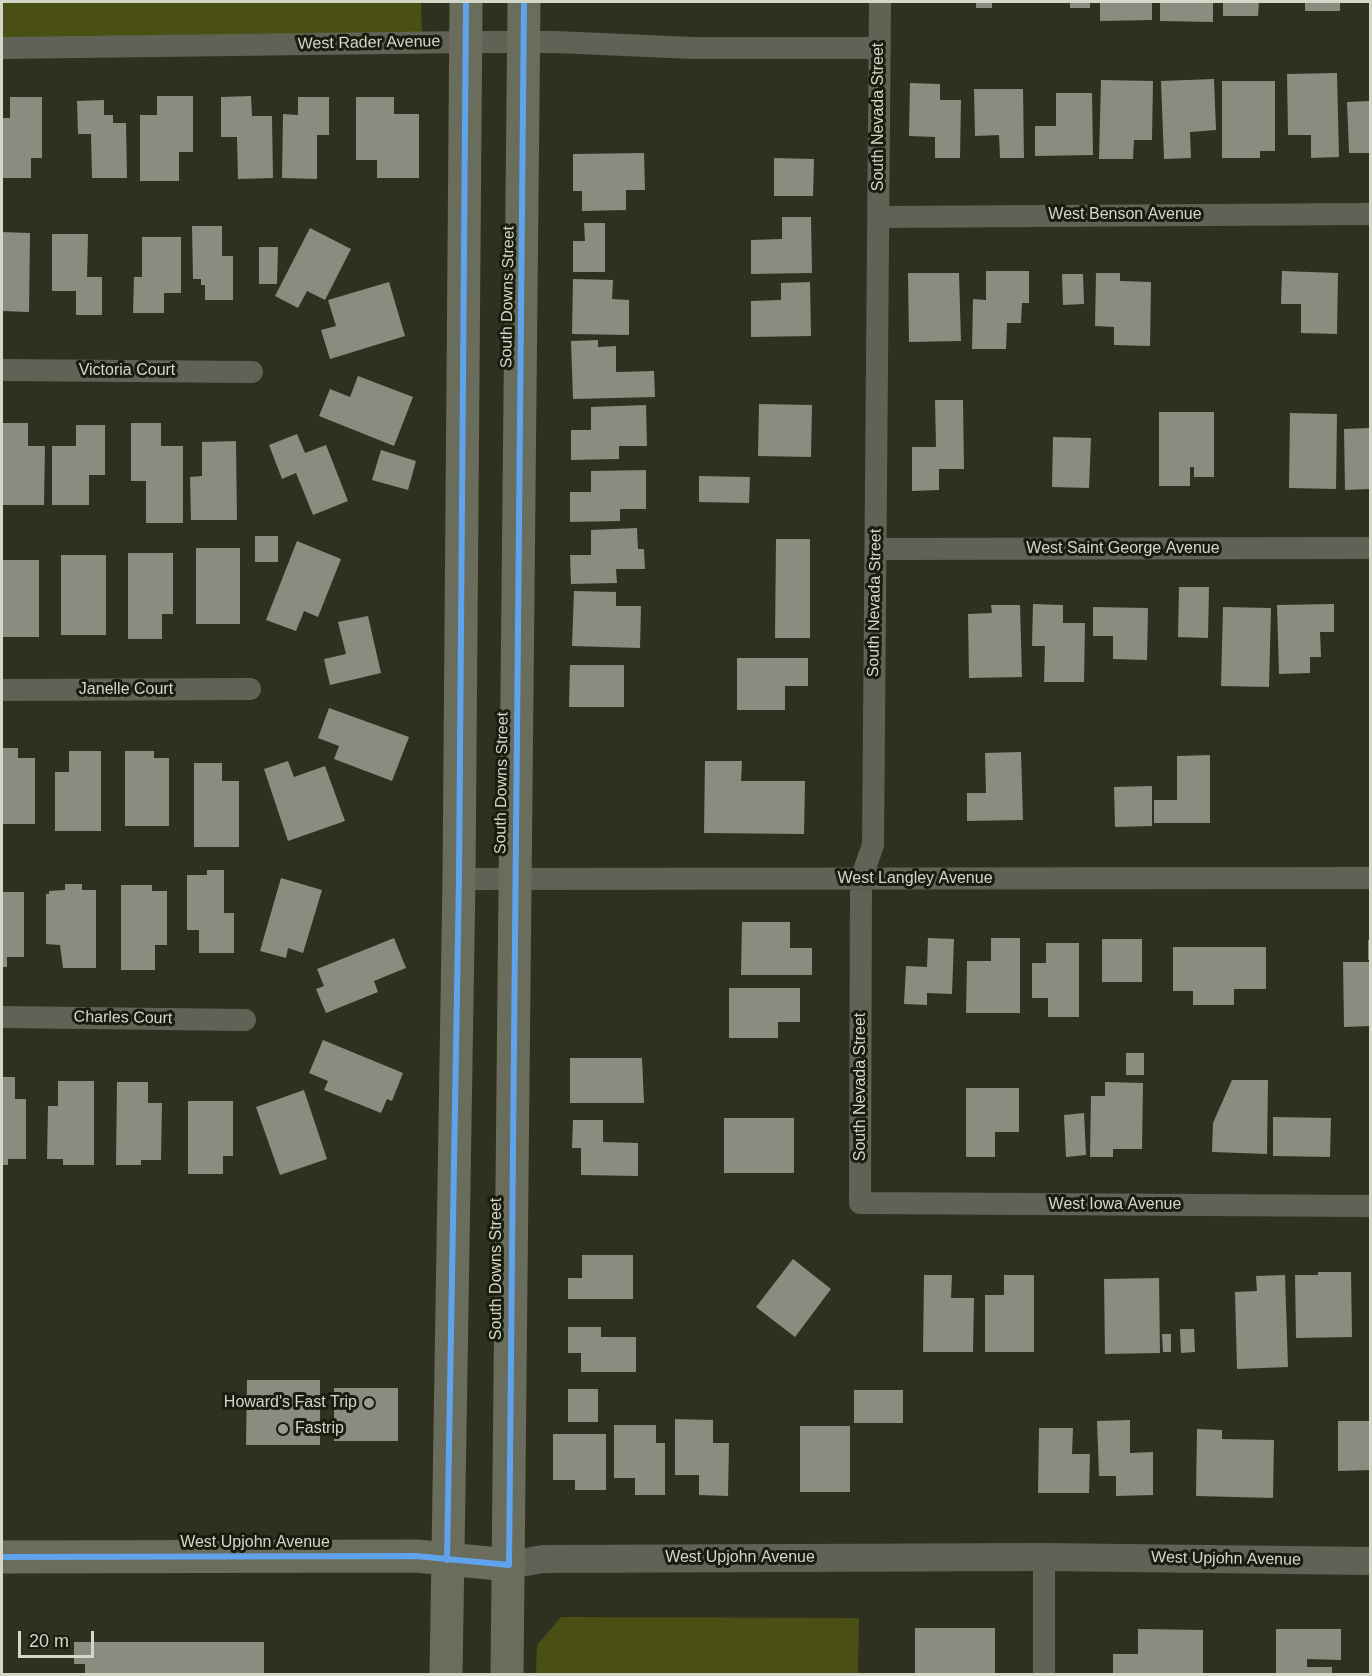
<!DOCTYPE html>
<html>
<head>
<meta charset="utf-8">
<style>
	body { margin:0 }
	#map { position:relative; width:1372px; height:1676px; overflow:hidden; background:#2e3020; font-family:Arial,sans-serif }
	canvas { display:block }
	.frame { position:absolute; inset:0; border:3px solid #d4d7c7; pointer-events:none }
	.scale { position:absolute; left:18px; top:1631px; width:76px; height:27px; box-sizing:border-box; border:3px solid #d4d7c7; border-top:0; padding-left:8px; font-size:18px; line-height:21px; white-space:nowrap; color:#d4d7c7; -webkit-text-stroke:4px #1a1c10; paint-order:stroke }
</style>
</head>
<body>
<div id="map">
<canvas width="1372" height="1676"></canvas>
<div class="frame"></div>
<div class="scale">20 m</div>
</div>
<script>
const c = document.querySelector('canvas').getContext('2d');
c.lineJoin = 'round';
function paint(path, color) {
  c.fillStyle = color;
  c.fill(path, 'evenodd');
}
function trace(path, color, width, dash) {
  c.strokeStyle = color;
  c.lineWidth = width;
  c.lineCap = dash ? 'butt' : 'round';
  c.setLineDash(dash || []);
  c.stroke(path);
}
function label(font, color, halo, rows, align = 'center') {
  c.font = font + ' Arial,sans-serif';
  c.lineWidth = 6;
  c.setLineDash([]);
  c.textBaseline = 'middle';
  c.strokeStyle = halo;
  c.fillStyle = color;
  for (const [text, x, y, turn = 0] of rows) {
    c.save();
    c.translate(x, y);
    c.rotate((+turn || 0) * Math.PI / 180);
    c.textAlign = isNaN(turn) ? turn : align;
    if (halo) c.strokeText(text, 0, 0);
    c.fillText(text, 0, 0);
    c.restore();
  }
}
paint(new Path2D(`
	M 2,2 L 421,2 L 422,37 L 2,39 Z
	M 561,1617 L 859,1618 L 858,1674 L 536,1674 L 537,1645 Z`), '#4a5014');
paint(new Path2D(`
	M 976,2 L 992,2 L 992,8 L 976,8 Z
	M 1070,2 L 1090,2 L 1090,8 L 1070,8 Z
	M 1100,2 L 1152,2 L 1152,20 L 1100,21 Z
	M 1160,2 L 1213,2 L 1213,22 L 1160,21 Z
	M 1223,2 L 1259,2 L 1258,16 L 1223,16 Z
	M 1305,2 L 1340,2 L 1340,11 L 1305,11 Z
	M 1337,73 L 1339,157 L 1311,158 L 1311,135 L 1288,135 L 1287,74 Z
	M 1214,79 L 1216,130 L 1190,132 L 1191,158 L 1164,159 L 1161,81 Z
	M 1101,80 L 1153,81 L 1152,140 L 1134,140 L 1133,159 L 1099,159 Z
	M 1222,81 L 1275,81 L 1275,151 L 1260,151 L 1260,158 L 1222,158 Z
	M 910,83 L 940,84 L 940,100 L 961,100 L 960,158 L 935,158 L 935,137 L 909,136 Z
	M 974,89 L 1023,89 L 1024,158 L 1000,158 L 999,135 L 975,136 Z
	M 1056,93 L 1092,93 L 1093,155 L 1035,156 L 1035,126 L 1056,126 Z
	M 157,96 L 193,96 L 193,152 L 179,152 L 179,181 L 140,181 L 140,115 L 157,115 Z
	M 251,96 L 252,116 L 272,116 L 273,178 L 238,179 L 237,137 L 221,137 L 221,97 Z
	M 10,97 L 42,97 L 42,158 L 31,158 L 31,178 L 2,178 L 2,118 L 10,118 Z
	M 298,97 L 329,97 L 329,135 L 317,135 L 317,179 L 282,178 L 283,114 L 298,115 Z
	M 356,97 L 394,97 L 394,114 L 419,114 L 419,178 L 377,178 L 377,160 L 356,160 Z
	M 104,100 L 104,115 L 113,115 L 113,123 L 126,123 L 127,178 L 92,178 L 91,134 L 78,134 L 77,101 Z
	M 1370,101 L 1370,153 L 1349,153 L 1347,102 Z
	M 644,153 L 645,190 L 626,190 L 626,210 L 582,211 L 582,191 L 573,191 L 573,154 Z
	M 774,158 L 814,159 L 813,196 L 774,196 Z
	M 782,217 L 811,217 L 812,273 L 751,274 L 751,240 L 782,239 Z
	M 584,223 L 605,223 L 605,272 L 573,272 L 573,241 L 585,241 Z
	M 192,226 L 222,226 L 222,256 L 233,256 L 233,300 L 205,300 L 205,285 L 201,285 L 201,279 L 193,279 Z
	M 310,228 L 351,249 L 325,300 L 307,291 L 298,308 L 275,296 Z
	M 2,232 L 30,233 L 29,312 L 2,311 Z
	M 52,234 L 88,234 L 87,277 L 102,277 L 102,315 L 76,315 L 76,291 L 52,291 Z
	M 142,237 L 181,237 L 181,293 L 164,293 L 164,313 L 133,313 L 134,277 L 142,277 Z
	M 259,247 L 278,247 L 277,284 L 259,284 Z
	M 986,271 L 1029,271 L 1029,303 L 1022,303 L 1021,323 L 1007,323 L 1006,349 L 972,349 L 973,299 L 986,300 Z
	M 1282,271 L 1338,273 L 1337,334 L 1301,333 L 1301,304 L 1281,304 Z
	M 908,273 L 959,273 L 961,341 L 909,342 Z
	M 1096,273 L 1120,273 L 1120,281 L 1151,282 L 1150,346 L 1114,345 L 1114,327 L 1095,326 Z
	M 1062,274 L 1083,274 L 1084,304 L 1063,305 Z
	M 573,279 L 613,280 L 612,299 L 629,300 L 629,335 L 572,334 Z
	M 389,282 L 405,336 L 330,359 L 321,330 L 336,326 L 328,300 Z
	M 810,282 L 811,336 L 751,337 L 751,301 L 781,300 L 781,283 Z
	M 598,340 L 598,347 L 616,346 L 616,372 L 654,371 L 655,397 L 573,399 L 571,341 Z
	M 358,376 L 413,397 L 394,446 L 319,416 L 330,389 L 350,397 Z
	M 935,400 L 963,400 L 964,469 L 939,469 L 939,490 L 912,491 L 912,447 L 936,447 Z
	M 759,404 L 812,405 L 811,457 L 758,456 Z
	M 646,405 L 647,446 L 619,446 L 619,459 L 571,460 L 571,430 L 591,430 L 591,407 Z
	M 1159,412 L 1214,412 L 1214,477 L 1194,477 L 1194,467 L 1190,467 L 1190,486 L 1159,486 Z
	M 1290,413 L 1337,414 L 1336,489 L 1289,488 Z
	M 2,423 L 28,423 L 28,446 L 45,446 L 44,505 L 2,505 Z
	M 131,423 L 161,423 L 161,446 L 183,446 L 183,523 L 146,523 L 146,481 L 131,481 Z
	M 76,425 L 105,425 L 105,475 L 89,475 L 89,505 L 52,505 L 52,446 L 76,446 Z
	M 1370,428 L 1370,489 L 1345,490 L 1344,429 Z
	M 297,434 L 305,453 L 326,445 L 348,501 L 313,515 L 296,473 L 282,479 L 269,445 Z
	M 1053,437 L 1091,438 L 1089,488 L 1052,487 Z
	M 236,441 L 237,520 L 191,520 L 190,477 L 202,476 L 202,442 Z
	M 381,450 L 416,461 L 408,490 L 372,480 Z
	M 646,470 L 646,509 L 620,509 L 620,521 L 570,522 L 570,492 L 591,492 L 591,471 Z
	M 699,476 L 750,477 L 749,503 L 699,502 Z
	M 637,528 L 638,549 L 644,549 L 645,569 L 616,569 L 617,583 L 571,584 L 570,555 L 591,555 L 591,530 Z
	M 255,536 L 278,536 L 278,562 L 255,562 Z
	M 776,539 L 810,539 L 810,638 L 775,638 Z
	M 297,541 L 341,559 L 318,617 L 304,611 L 296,631 L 266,620 Z
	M 196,548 L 240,548 L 240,624 L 196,624 Z
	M 128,553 L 173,553 L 173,614 L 162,614 L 162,639 L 128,639 Z
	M 61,555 L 106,555 L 106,635 L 61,635 Z
	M 2,560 L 39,560 L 39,637 L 2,637 Z
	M 1179,587 L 1209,587 L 1208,638 L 1178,637 Z
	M 574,591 L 616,592 L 616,606 L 641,606 L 640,648 L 572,646 Z
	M 1033,604 L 1063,605 L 1063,623 L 1085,623 L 1084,682 L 1044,682 L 1045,646 L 1032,646 Z
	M 1334,604 L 1334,632 L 1320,632 L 1321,657 L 1310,657 L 1310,673 L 1279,674 L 1277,605 Z
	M 991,605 L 1020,605 L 1022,677 L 969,678 L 968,614 L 992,613 Z
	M 1093,607 L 1148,608 L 1147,660 L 1113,659 L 1113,636 L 1093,636 Z
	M 1223,607 L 1271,608 L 1269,687 L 1221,686 Z
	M 368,616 L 381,673 L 330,685 L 324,659 L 346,654 L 338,622 Z
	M 737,658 L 808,658 L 808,686 L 785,686 L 785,710 L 737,710 Z
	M 570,665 L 624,665 L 624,707 L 569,707 Z
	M 329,708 L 409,737 L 392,781 L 334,759 L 339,746 L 318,738 Z
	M 2,748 L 18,748 L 18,758 L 35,758 L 35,824 L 2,824 Z
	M 69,751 L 101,751 L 101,831 L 55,831 L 55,772 L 69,772 Z
	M 125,751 L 154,751 L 154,758 L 169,758 L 169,826 L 125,826 Z
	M 1021,752 L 1023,820 L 967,821 L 967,793 L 986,793 L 985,753 Z
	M 1210,755 L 1210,823 L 1154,823 L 1154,800 L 1177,800 L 1177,756 Z
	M 288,761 L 294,777 L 325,766 L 345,821 L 288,841 L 264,769 Z
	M 705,761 L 742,761 L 741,781 L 805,781 L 804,834 L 704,833 Z
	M 194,763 L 222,763 L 222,781 L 239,781 L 239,847 L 194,847 Z
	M 1152,786 L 1152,826 L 1115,827 L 1114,787 Z
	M 207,870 L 224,870 L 224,913 L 234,913 L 234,953 L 199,953 L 199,930 L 187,930 L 187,875 L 207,875 Z
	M 281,878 L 322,890 L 303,953 L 288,948 L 286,958 L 260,951 Z
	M 65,884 L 82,884 L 82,890 L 96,890 L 96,968 L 63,968 L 60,945 L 46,944 L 46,894 L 49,894 L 49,891 L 65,890 Z
	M 121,885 L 152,885 L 152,891 L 167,891 L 167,945 L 155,945 L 155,970 L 121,970 Z
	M 2,892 L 24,892 L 24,957 L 7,957 L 7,967 L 2,967 Z
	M 742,922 L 790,922 L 790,948 L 812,948 L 812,975 L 741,975 Z
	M 394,938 L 406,968 L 374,981 L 378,992 L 326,1013 L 316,989 L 324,986 L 317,969 Z
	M 928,938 L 954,939 L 952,994 L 927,993 L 927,1005 L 904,1004 L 906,966 L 927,967 Z
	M 991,938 L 1020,938 L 1020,1013 L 966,1013 L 967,961 L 991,961 Z
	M 1102,939 L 1142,939 L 1142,982 L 1102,982 Z
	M 1368,940 L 1370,940 L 1370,960 L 1368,960 Z
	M 1046,943 L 1079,943 L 1079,1017 L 1048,1017 L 1048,998 L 1032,998 L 1032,963 L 1046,963 Z
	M 1173,947 L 1266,947 L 1266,989 L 1234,989 L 1234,1005 L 1193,1005 L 1193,991 L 1173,991 Z
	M 1343,962 L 1370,962 L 1370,1026 L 1344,1027 Z
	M 729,988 L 800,988 L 800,1022 L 778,1022 L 778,1038 L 729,1038 Z
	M 323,1040 L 403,1073 L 392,1101 L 387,1099 L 381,1113 L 324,1090 L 328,1081 L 309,1073 Z
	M 1126,1053 L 1144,1053 L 1144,1075 L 1126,1075 Z
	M 570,1058 L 642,1058 L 644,1103 L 570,1103 Z
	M 2,1077 L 15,1077 L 15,1099 L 26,1099 L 26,1159 L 8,1159 L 8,1165 L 2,1165 Z
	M 1232,1080 L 1268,1080 L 1267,1154 L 1212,1152 L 1213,1123 Z
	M 58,1081 L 94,1081 L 94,1165 L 63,1165 L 63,1159 L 47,1159 L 48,1106 L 58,1106 Z
	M 117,1082 L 148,1082 L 148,1103 L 162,1103 L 161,1160 L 141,1160 L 141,1165 L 116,1165 Z
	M 1105,1082 L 1143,1083 L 1142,1149 L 1113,1149 L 1113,1157 L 1090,1157 L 1091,1096 L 1105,1096 Z
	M 966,1088 L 1019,1088 L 1019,1132 L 995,1132 L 995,1157 L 966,1157 Z
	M 304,1090 L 327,1159 L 280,1175 L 256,1107 Z
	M 188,1101 L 233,1101 L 233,1156 L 223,1156 L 223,1174 L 188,1174 Z
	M 1084,1113 L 1086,1155 L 1066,1157 L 1064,1115 Z
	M 1273,1117 L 1331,1118 L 1330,1157 L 1273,1156 Z
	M 724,1118 L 794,1118 L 794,1173 L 724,1173 Z
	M 573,1120 L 603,1120 L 603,1142 L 638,1143 L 638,1176 L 581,1175 L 581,1148 L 572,1148 Z
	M 582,1255 L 633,1255 L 633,1299 L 568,1299 L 568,1278 L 582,1278 Z
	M 793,1259 L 831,1289 L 795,1337 L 756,1307 Z
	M 1318,1272 L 1351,1272 L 1352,1337 L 1296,1338 L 1295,1275 L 1318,1275 Z
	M 924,1275 L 952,1275 L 951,1298 L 974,1298 L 973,1352 L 923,1352 Z
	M 1004,1275 L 1034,1275 L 1034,1352 L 985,1352 L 985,1295 L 1004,1295 Z
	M 1285,1275 L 1288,1367 L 1237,1369 L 1235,1292 L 1257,1291 L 1256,1276 Z
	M 1159,1278 L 1160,1353 L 1105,1354 L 1104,1279 Z
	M 568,1327 L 601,1327 L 601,1337 L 636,1337 L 636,1372 L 581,1372 L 581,1353 L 568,1353 Z
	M 1180,1329 L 1194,1329 L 1195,1352 L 1181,1353 Z
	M 1162,1334 L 1171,1334 L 1171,1352 L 1163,1352 Z
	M 247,1380 L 320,1380 L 320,1445 L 246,1445 Z
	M 334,1388 L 398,1388 L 398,1441 L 334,1441 Z
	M 568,1389 L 598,1389 L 598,1422 L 568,1422 Z
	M 854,1390 L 903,1390 L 903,1423 L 854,1423 Z
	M 675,1419 L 713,1420 L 713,1443 L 729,1443 L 728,1496 L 699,1495 L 699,1475 L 675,1475 Z
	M 1130,1420 L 1130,1453 L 1153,1452 L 1153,1495 L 1116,1496 L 1116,1476 L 1099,1476 L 1097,1421 Z
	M 1338,1421 L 1370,1421 L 1370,1470 L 1338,1471 Z
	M 614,1425 L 656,1425 L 656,1443 L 665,1443 L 665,1495 L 635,1495 L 635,1478 L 614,1478 Z
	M 800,1426 L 850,1426 L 850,1492 L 800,1492 Z
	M 1039,1428 L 1073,1428 L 1072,1454 L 1090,1454 L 1089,1493 L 1038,1493 Z
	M 1197,1429 L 1222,1430 L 1222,1439 L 1274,1440 L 1273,1498 L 1196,1496 Z
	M 553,1434 L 606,1434 L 606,1490 L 575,1490 L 575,1480 L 553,1480 Z
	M 915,1628 L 995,1628 L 995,1674 L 915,1674 Z
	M 1138,1629 L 1203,1630 L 1203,1674 L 1113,1674 L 1113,1654 L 1138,1654 Z
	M 1276,1629 L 1341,1629 L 1341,1660 L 1307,1659 L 1307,1667 L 1332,1667 L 1332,1674 L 1276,1674 Z
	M 74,1642 L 264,1642 L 264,1674 L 85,1674 L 85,1664 L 74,1664 Z`), '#8a8c7f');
trace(new Path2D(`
	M 880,2 L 873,845 L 861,879 L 860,1203 L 1370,1206
	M 2,48 L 465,42 L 556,42 L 693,48 L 880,48
	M 879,217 L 1370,214
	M 2,370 L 252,372
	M 876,549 L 1370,548
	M 2,690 L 250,689
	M 459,879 L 1370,878
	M 2,1017 L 245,1020
	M 1044,1674 L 1044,1557`), '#606255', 22);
trace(new Path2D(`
	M 509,1565 L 543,1559 L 1044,1557 L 1370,1561`), '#606255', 28);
trace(new Path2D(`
	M 2,1557 L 416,1556 L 509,1565
	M 446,1674 L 459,879 L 466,2
	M 507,1674 L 524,2`), '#6a6c5c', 33);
trace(new Path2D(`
	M 2,1557 L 416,1556 L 509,1565 L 524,2
	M 447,1560 L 459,879 L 466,2`), '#60a3ed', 6);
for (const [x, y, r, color] of [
	[369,1403,6,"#9a9d8d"],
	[283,1429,6,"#9a9d8d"]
]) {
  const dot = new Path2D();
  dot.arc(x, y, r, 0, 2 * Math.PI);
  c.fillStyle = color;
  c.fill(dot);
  trace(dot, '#1a1c10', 2);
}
label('16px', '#d4d7c7', '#1a1c10', [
	["West Rader Avenue",369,43,-1],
	["South Nevada Street",879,117,-90],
	["West Benson Avenue",1125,215],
	["South Downs Street",508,297,-89],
	["Victoria Court",127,371],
	["West Saint George Avenue",1123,549],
	["South Nevada Street",875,603,-89],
	["Janelle Court",126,690],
	["South Downs Street",502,783,-89],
	["West Langley Avenue",915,879],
	["Charles Court",123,1018,1],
	["South Nevada Street",861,1087,-90],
	["West Iowa Avenue",1115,1205],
	["South Downs Street",497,1269,-90],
	["West Upjohn Avenue",255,1543],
	["West Upjohn Avenue",740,1558],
	["West Upjohn Avenue",1226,1559,1]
]);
label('16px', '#d4d7c7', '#1a1c10', [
	["Howard's Fast Trip",357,1403],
	["Fastrip",295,1429,"left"]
], 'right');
</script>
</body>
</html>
